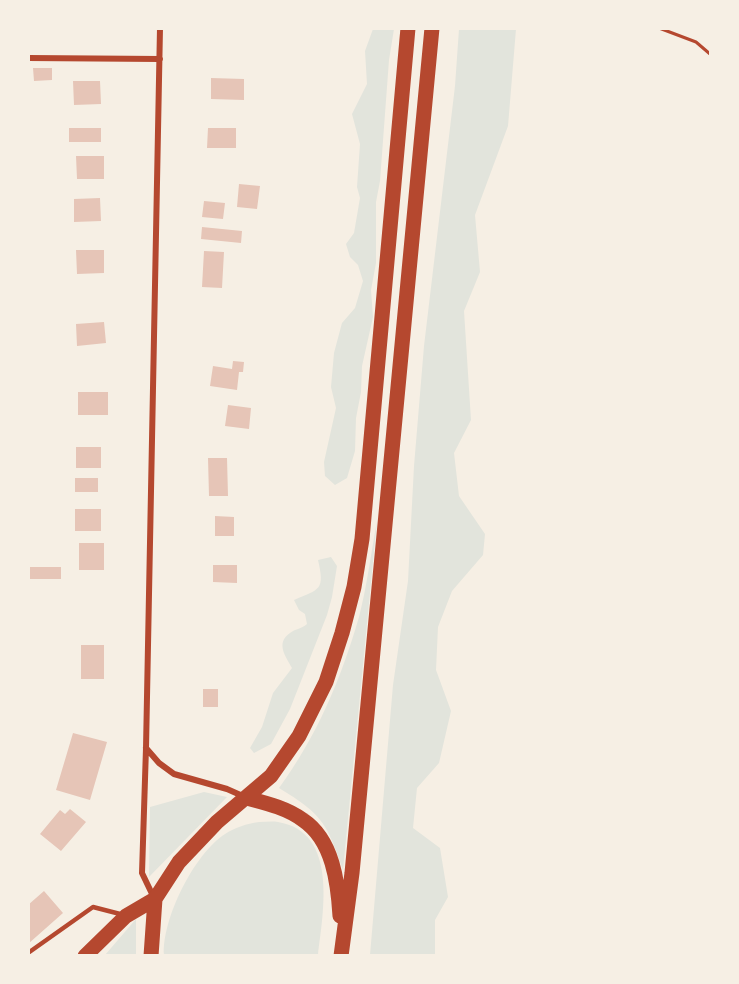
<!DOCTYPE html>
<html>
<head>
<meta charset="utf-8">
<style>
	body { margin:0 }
	#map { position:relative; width:739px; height:984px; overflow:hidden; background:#f6efe4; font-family:"Crimson Pro",serif }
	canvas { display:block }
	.frame { position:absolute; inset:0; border:30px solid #f6efe4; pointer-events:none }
</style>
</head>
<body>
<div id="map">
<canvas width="739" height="984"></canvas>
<div class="frame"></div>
</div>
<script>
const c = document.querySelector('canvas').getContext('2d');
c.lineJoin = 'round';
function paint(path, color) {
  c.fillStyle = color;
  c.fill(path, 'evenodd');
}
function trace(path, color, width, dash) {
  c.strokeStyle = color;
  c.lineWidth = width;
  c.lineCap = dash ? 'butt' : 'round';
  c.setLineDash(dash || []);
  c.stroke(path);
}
paint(new Path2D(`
	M 373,29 L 394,29 L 389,60 L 380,181 L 376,202 L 376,263 L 371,290 L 373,317 L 362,366 L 361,392 L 356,418 L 355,451 L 347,478 L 335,485 L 325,476 L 324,462 L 336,408 L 331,387 L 334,353 L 342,323 L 355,308 L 363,281 L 358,265 L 350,257 L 346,244 L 354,233 L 360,198 L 357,187 L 360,144 L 352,114 L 367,84 L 365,51 Z
	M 459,29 L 516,29 L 508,126 L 475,215 L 480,272 L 464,311 L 471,420 L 454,453 L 459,496 L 485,534 L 483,555 L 452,591 L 438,627 L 436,670 L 451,711 L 439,763 L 417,788 L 413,828 L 440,848 L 448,897 L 435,920 L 435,955 L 370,955 L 393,685 L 408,581 L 414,466 L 424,346 L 455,86 Z
	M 377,521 L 343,870 C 327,823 322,814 279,788 C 317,736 341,679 359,617 C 367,586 371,553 377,521 Z
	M 331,557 L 337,566 L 332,597 L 327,615 L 290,709 L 271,744 L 254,753 L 250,748 L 262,727 L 273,693 L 292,668 C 286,657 275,643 290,633 C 295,629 301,629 307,624 L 305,614 L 299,610 L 294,600 C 320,589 325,590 318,560 Z
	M 204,792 L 227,797 L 149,877 L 150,807 Z
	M 259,822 C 265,822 272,821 278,822 C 339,832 323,913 318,955 L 164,955 C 162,919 194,854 225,834 C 236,827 246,824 259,822 Z
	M 136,919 L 136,955 L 105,955 Z`), '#e2e4dc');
paint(new Path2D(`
	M 33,68 L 52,68 L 52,80 L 34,81 Z
	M 211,78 L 244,79 L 244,100 L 211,99 Z
	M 73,81 L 100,81 L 101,104 L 74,105 Z
	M 69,128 L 101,128 L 101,142 L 69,142 Z
	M 208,128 L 236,128 L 236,148 L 207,148 Z
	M 76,156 L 104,156 L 104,179 L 77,179 Z
	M 239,184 L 260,186 L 257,209 L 237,207 Z
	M 100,198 L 101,221 L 74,222 L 74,199 Z
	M 204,201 L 225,203 L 223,219 L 202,217 Z
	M 202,227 L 242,231 L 241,243 L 201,239 Z
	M 76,250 L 104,250 L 104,273 L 77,274 Z
	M 204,251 L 224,252 L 222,288 L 202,287 Z
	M 104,322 L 106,343 L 77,346 L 76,324 Z
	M 233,361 L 244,362 L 243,372 L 239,372 L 237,390 L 210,386 L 213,366 L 232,369 Z
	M 78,392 L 108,392 L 108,415 L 78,415 Z
	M 228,405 L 251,408 L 249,429 L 225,426 Z
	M 76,447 L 101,447 L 101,468 L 76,468 Z
	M 208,458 L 227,458 L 228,496 L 209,496 Z
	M 75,478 L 98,478 L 98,492 L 75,492 Z
	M 75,509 L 101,509 L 101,531 L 75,531 Z
	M 215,516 L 234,517 L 234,536 L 215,536 Z
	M 79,543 L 104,543 L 104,570 L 79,570 Z
	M 213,565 L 237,565 L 237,583 L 213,582 Z
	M 30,567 L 61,567 L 61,579 L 30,579 Z
	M 81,645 L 104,645 L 104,679 L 81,679 Z
	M 203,689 L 218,689 L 218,707 L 203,707 Z
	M 73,733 L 107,742 L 90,800 L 56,790 Z
	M 70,809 L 86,822 L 61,851 L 40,834 L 60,810 L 65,814 Z
	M 44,891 L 63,913 L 28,944 L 28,905 Z`), '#e6c5b7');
trace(new Path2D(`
	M 659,28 L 696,42 L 710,54`), '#b5482f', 3);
trace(new Path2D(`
	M 28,953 L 93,907 L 124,915`), '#b5482f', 4.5);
trace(new Path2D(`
	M 28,58 L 160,59
	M 146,748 L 159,763 L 174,774 L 227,789 L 245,797
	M 154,898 L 142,873 L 146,748 L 160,28`), '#b5482f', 6);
trace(new Path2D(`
	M 247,798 C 266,803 287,808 303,820 C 333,840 338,883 340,916
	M 85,956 L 126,916 L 155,899
	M 151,956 L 155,899 L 179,862 L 217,822 L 271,776 L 299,736 L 326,682 L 342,633 L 354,587 L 362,539 L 408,28
	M 341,956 L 352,873 L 432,28`), '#b5482f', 15);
</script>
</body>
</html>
